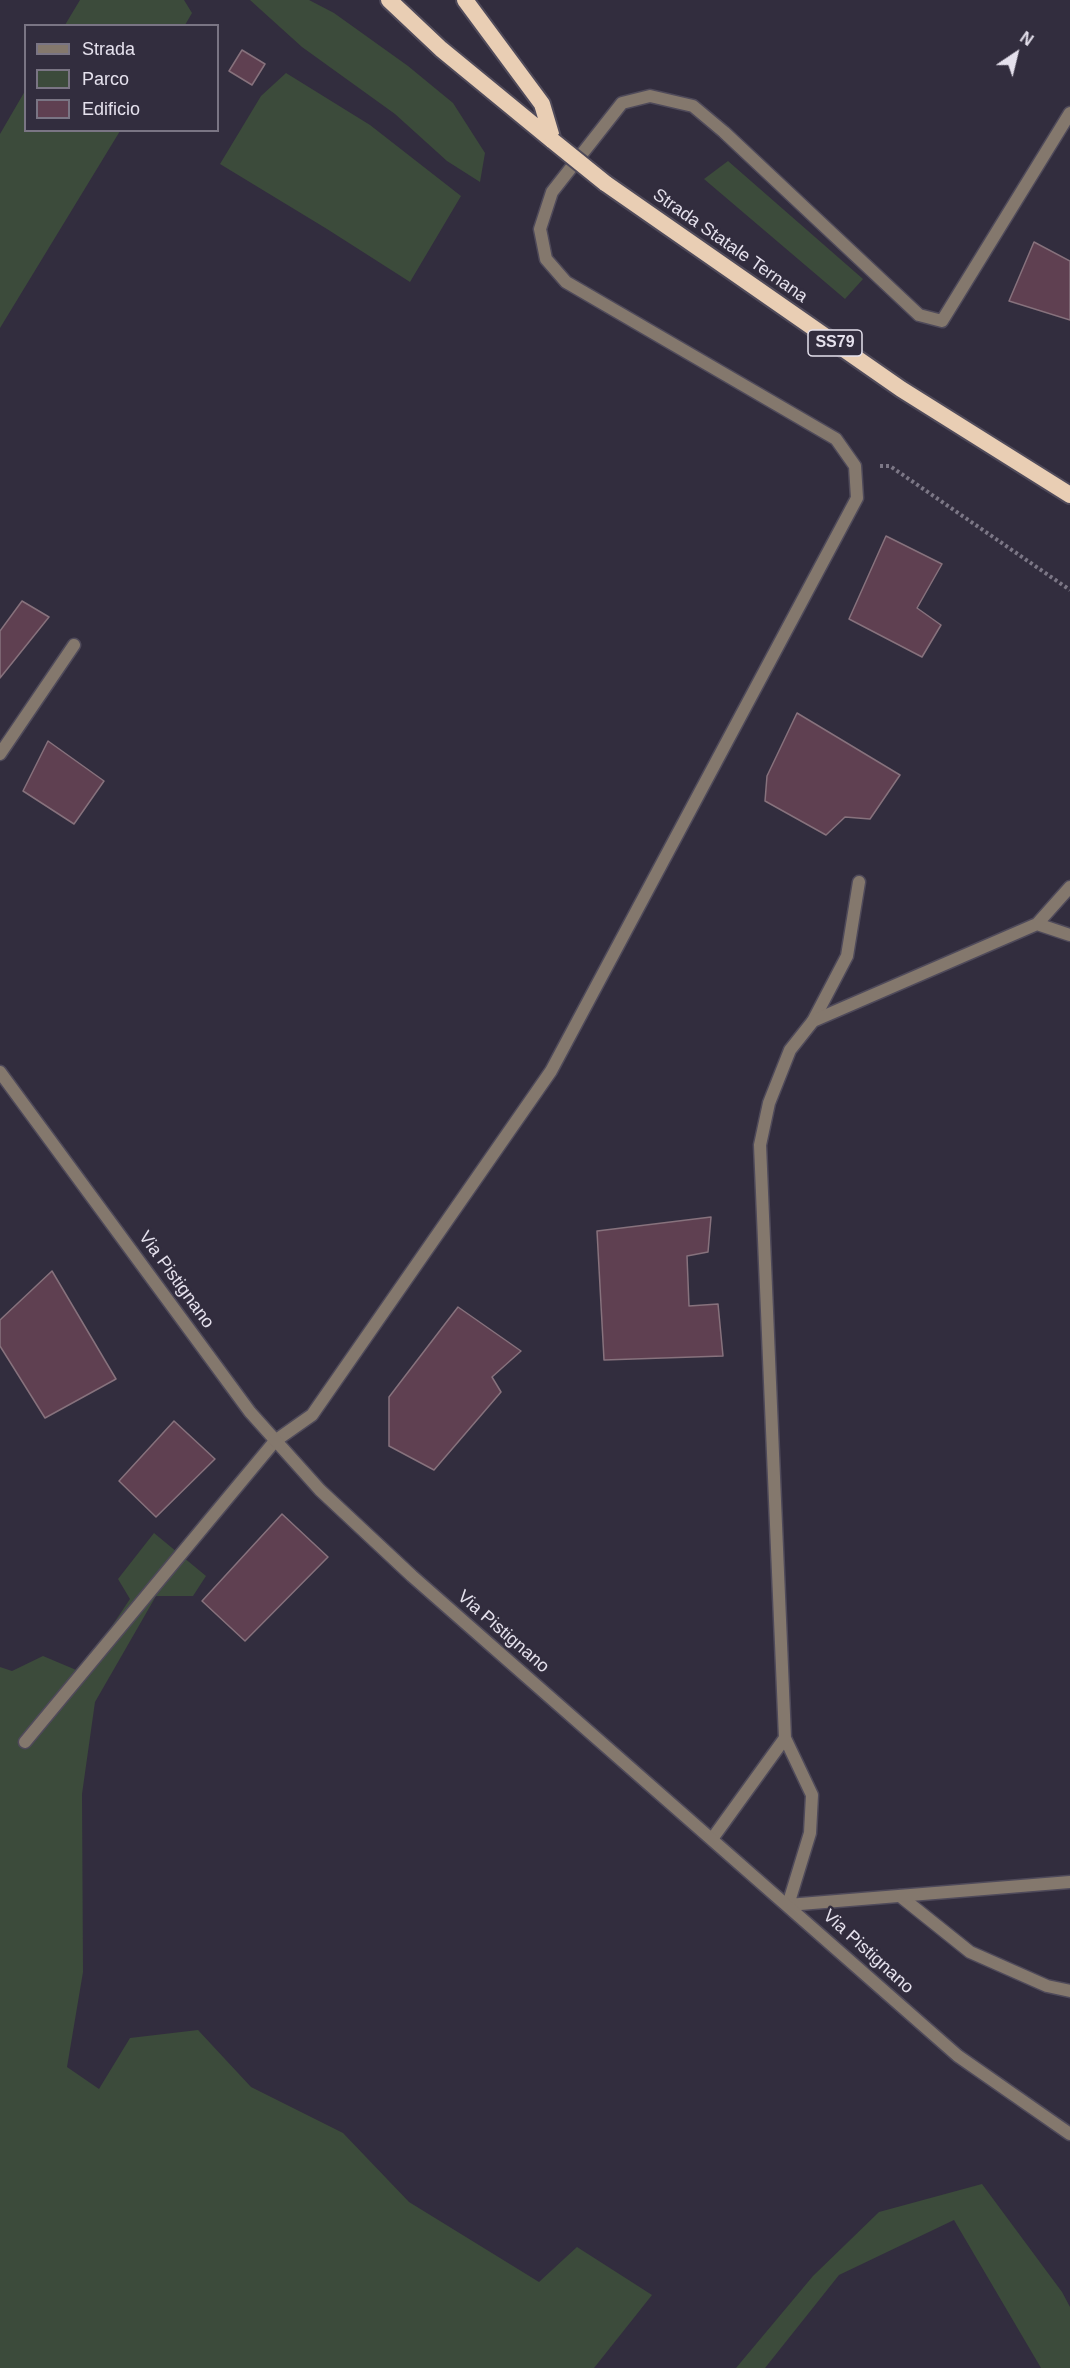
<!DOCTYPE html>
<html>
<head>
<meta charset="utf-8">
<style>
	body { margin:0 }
	#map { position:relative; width:1070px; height:2368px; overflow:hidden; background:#322d3e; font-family:Helvetica,sans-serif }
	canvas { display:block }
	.legend { position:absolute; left:24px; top:24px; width:195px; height:108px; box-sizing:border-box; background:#322d3e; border:2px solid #7a7584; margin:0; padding:8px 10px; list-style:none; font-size:18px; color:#e5e1ed }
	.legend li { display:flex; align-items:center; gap:12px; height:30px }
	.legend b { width:30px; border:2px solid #7a7584 }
	.north { position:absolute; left:986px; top:24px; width:60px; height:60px; -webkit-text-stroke:4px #322d3e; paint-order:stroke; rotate:35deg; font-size:16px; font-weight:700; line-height:24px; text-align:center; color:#e5e1ed }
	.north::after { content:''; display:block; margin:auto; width:21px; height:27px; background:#e5e1ed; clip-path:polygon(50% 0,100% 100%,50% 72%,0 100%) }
</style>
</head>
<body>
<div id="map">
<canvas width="1070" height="2368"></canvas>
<ul class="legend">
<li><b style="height:8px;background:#84786d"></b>Strada</li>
<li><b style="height:16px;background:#3c4b3b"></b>Parco</li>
<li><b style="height:16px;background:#5f4051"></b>Edificio</li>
</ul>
<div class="north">N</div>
</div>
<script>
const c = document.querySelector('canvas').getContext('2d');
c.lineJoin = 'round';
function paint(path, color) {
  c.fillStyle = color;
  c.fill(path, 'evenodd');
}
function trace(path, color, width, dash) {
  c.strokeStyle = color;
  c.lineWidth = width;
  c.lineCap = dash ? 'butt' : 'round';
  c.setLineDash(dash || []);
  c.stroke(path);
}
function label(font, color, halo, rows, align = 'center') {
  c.font = font + ' Helvetica,sans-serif';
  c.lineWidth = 5;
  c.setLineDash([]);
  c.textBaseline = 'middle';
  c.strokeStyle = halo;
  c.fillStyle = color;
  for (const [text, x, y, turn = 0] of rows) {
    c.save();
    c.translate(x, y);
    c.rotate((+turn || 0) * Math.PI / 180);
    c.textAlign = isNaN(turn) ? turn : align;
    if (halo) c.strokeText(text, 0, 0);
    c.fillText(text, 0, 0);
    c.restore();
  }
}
paint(new Path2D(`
	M 80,0 L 184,0 L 192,13 L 185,25 L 65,25 Z
	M 250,0 L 309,0 L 334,13 L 408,66 L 453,103 L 485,153 L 480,182 L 447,161 L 395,114 L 302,47 Z
	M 286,73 L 370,125 L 461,196 L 410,282 L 327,229 L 220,164 L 261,96 Z
	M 25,91 L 26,130 L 120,131 L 0,328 L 0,134 Z
	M 728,161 L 863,279 L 845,299 L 704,179 Z
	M 154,1533 L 206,1576 L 193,1596 L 156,1596 L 95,1702 L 82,1794 L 83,1972 L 67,2067 L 99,2089 L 130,2038 L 198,2030 L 251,2087 L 343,2133 L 409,2202 L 539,2282 L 577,2247 L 652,2295 L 594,2368 L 0,2368 L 0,1667 L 12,1671 L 43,1656 L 81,1672 L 130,1599 L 118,1579 Z
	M 982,2184 L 1062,2292 L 1070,2307 L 1070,2368 L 1041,2368 L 954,2220 L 839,2275 L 765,2368 L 736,2368 L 813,2276 L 879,2212 Z`), '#3c4b3b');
const building = new Path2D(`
	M 242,50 L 265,64 L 252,85 L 229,71 Z
	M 1034,242 L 1070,261 L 1070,320 L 1009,301 Z
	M 886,536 L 942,564 L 917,608 L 941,625 L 922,657 L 849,619 Z
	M 22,601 L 49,617 L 0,678 L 0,631 Z
	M 797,713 L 900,775 L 870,819 L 845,817 L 826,835 L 765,801 L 767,776 Z
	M 48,741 L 104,781 L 74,824 L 23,791 Z
	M 711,1217 L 708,1252 L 687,1256 L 689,1306 L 718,1304 L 723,1356 L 604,1360 L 597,1231 Z
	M 52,1271 L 116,1379 L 45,1418 L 0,1346 L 0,1320 Z
	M 458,1307 L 521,1351 L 492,1377 L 501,1392 L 434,1470 L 389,1446 L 389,1397 Z
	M 174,1421 L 215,1459 L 156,1517 L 119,1481 Z
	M 282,1514 L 328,1557 L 245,1641 L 202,1601 Z`);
paint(building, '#5f4051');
trace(building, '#87727d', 1.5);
const service = new Path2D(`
	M 0,754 L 74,645
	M 813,1021 L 847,956 L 859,882
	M 25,1742 L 275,1441
	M 900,1896 L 970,1952 L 1047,1986 L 1070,1991`);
const minor = new Path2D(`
	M 1070,887 L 1037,924 L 813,1021 L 790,1050 L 769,1103 L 760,1145 L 785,1738 L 812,1795 L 810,1833 L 788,1905 L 1070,1882
	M 1037,924 L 1070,935
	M 275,1441 L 312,1415 L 551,1071 L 857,498 L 855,466 L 836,439 L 566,282 L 546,259 L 540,229 L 552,192 L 622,103 L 650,96 L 693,106 L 724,132 L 919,315 L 942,321 L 1070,113
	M 712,1839 L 785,1738`);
const tertiary = new Path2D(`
	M 0,1072 L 250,1412 L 320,1490 L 412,1576 L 958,2056 L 1070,2134`);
const trunk = new Path2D(`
	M 389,0 L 441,49 L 553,141
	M 465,0 L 542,104 L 553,141
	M 605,183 L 901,389 L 1070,495`);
trace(service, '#4f4a5a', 15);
trace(minor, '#4f4a5a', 15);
trace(tertiary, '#4f4a5a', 15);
trace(trunk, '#4f4a5a', 20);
trace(new Path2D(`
	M 880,466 L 890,466 L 1070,590`), '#7c7786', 4, [3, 3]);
trace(service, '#84786d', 12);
trace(minor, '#84786d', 12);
trace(tertiary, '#84786d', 12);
trace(trunk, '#e9ceb4', 16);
const trunkBridge = new Path2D(`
	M 553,141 L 605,183`);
trace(trunkBridge, '#4f4a5a', 20, []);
trace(trunkBridge, '#e9ceb4', 16);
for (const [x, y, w] of [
	[835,343,54]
]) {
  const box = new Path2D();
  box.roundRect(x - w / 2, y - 13, w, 26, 4.5);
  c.fillStyle = '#322d3e';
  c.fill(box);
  trace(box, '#e5e1ed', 1.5);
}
label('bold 16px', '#e5e1ed', null, [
	["SS79",835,343]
]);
label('18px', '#e5e1ed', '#322d3e', [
	["Strada Statale Ternana",730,246,35],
	["Via Pistignano",176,1280,54],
	["Via Pistignano",503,1632,41],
	["Via Pistignano",868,1952,42]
]);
</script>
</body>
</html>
